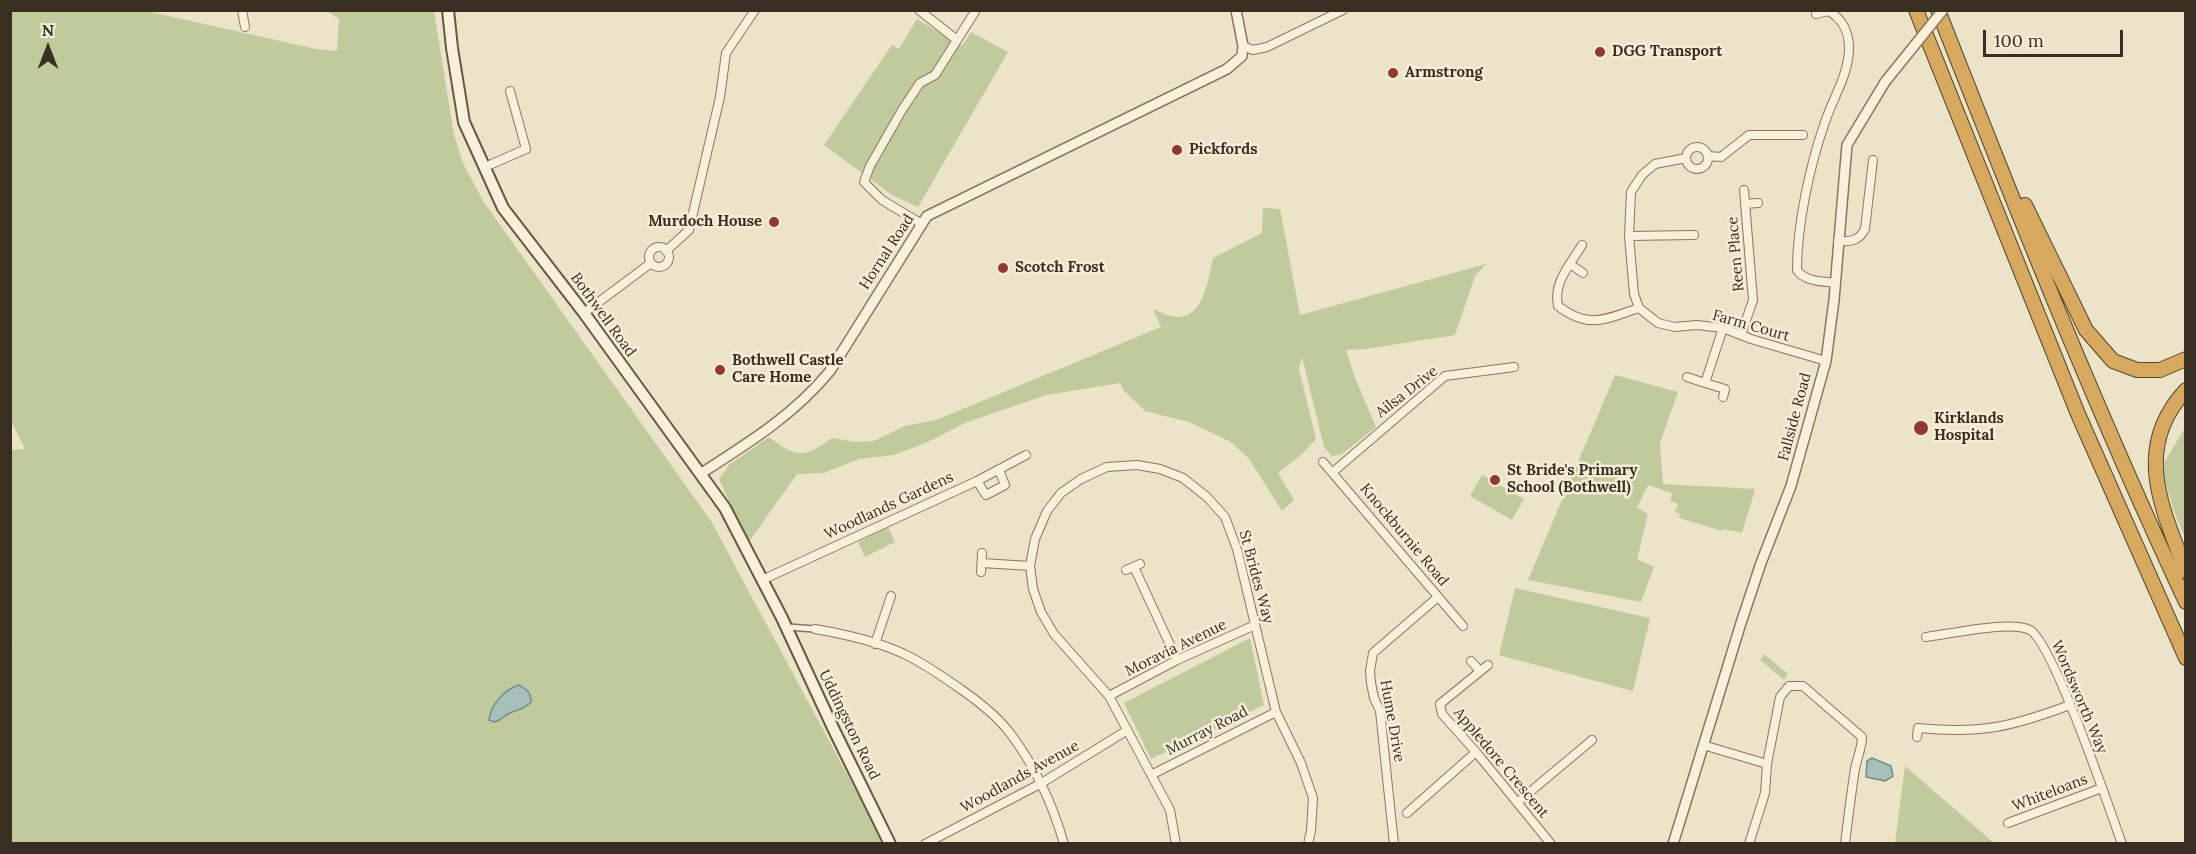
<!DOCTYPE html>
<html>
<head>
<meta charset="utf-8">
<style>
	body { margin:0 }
	#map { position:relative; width:2196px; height:854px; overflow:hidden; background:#ece4c8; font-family:Lora,serif }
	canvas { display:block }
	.frame { position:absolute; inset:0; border:12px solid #382e21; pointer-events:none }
	.north { position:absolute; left:18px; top:18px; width:60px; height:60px; -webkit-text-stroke:4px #f4eed7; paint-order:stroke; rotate:0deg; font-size:16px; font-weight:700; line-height:24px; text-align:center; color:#382e21 }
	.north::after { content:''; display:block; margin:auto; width:21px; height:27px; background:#382e21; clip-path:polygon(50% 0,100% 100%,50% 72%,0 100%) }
	.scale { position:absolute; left:1983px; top:30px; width:140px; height:27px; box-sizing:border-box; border:3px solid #382e21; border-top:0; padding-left:8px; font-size:18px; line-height:21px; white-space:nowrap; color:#382e21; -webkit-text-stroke:4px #f4eed7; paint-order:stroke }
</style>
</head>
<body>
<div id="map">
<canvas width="2196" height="854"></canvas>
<div class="frame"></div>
<div class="north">N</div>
<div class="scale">100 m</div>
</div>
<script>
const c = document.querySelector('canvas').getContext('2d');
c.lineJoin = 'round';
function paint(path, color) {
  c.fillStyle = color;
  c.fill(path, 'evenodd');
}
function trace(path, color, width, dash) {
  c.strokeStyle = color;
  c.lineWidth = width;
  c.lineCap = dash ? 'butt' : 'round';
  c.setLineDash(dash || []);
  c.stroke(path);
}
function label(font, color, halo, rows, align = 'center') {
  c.font = font + ' Lora,serif';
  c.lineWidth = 5;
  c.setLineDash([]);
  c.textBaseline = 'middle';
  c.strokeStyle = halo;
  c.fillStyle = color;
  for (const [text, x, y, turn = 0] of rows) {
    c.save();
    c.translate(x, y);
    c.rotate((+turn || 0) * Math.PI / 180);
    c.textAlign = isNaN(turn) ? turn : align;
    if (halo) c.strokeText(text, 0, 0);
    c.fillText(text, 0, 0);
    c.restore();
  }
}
paint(new Path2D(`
	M 11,11 L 146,11 L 316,49 L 337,51 L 339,19 L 327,11 L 434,11 L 454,135 L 463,163 L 483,201 L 711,521 L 884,843 L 11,843 L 10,644 L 14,644 L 10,643 L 10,450 L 25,449 L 11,421 Z
	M 917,19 L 962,46 L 971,32 L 1008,52 L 918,207 L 892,195 L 824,145 L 892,45 L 899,49 Z
	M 1263,208 L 1280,209 L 1300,315 L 1486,264 L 1475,276 L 1455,335 L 1366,349 L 1346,350 L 1355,378 L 1376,427 L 1342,454 L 1332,456 L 1324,447 L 1302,357 L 1299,369 L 1316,439 L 1301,455 L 1278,473 L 1294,500 L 1282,511 L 1249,459 L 1231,442 L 1189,422 L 1145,411 L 1124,391 L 1120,383 L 1046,395 L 965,423 L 930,441 L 894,455 L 859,459 L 824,473 L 797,474 L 748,543 L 719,479 L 729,465 L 769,437 C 796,458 804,459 832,438 L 856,442 L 874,441 L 905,426 L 936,420 L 1161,327 L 1153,309 C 1159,311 1165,315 1171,316 C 1203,324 1208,280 1213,258 L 1262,233 Z
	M 1615,375 L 1678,392 L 1660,443 L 1663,484 L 1755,489 L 1742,533 L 1723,529 L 1722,531 L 1679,518 L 1680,514 L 1675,512 L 1678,504 L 1670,501 L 1672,493 L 1648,485 L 1637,508 L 1648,514 L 1637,559 L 1654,567 L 1641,602 L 1528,580 Z
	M 2185,428 L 2185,538 L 2174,511 L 2161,468 Z
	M 1482,475 L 1524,499 L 1512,520 L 1470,496 Z
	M 888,527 L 895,542 L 865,557 L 858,542 Z
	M 1515,588 L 1650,618 L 1633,691 L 1499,655 Z
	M 1250,638 L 1264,705 L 1151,759 L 1124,703 Z
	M 1764,654 L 1788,674 L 1784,680 L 1760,660 Z
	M 1905,766 L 1994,843 L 1895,843 Z`), '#c1ca9c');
const water = new Path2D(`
	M 519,685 C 527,690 531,692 531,702 C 524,710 517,709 508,714 C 503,717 501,720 495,722 L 489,720 C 491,704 504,690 519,685 Z
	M 1872,758 L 1891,766 L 1893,776 L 1885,781 L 1866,777 L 1867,761 Z`);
paint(water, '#a8c0bb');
trace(water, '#6f8f89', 1.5);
const pedestrian = new Path2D(`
	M 788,627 L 815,629`);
const minor = new Path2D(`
	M 242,10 L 245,27
	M 919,10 L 957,40
	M 1816,14 L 1828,11 C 1842,18 1849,32 1849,48 C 1849,74 1833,98 1825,122 C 1810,165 1797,224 1797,270 C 1805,282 1822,281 1835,283
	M 1243,46 L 1253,50 L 1267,47 L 1343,10
	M1686 158a11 11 0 1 1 22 0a11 11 0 1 1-22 0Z
	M 1708,156 L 1721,157 L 1749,135 L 1803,135
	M 1686,158 L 1655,164 L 1642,175 L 1631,192 L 1629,236 L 1634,294 L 1639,308 L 1658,323 L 1675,327 L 1697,325 L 1723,328 L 1751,339 L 1826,361
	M 485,167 L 526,149 L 510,91
	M 1745,204 L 1758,203
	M 922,224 L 882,200 L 864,182 L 870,166 L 902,110 L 920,83 L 935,75 L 976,10
	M 1629,236 L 1694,235
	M 1838,241 C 1850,242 1859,241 1865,229 L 1873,160
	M 1582,245 C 1570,265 1553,282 1558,306 C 1590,330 1605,319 1639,308
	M649 257a10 10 0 1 1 20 0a10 10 0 1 1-20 0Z
	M 666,251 L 689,230 L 720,97 L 726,53 L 755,10
	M 1570,264 L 1583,273
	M 584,313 L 651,263
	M 1741,335 L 1753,300 L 1744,190
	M 1687,377 L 1705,383
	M 1723,397 L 1725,389 L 1705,383 L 1723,328
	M 1323,462 L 1463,626
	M 1333,472 L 1445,376 L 1514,367
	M 977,481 L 986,495 L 1005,485 L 999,470
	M 982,563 L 1030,566
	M 1134,567 L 1177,660
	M 1126,570 L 1140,564
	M 981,572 L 982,553
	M 762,580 L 977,481 L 1026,455
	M 815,629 C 844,634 877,641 904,654 C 924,663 943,677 962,690 C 979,702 997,716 1010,733 C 1034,765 1053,805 1064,844
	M 1926,637 C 1950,634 2011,620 2030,630 C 2053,643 2110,810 2122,844
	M 875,644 L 891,596
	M 1471,661 L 1480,671
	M 1488,665 L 1440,704 L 1442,714 L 1476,752 L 1551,844
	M 1109,696 L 1177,660 L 1255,625
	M 1917,737 L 1918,728 C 1981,734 2011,727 2070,705
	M 1703,745 L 1767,764 L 1765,793 L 1749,844
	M 1767,764 L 1780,697 L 1789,686 L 1803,686 L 1862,737 C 1862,748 1857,758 1855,769 C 1851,794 1848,819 1845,844
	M 1151,775 L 1276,712
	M 1518,802 L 1592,740
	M 1407,813 L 1476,752
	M 2008,823 L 2102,788
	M 925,844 L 1040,784 L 1126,731
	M 1176,844 L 1170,810 L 1109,696 L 1054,634 L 1041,612 L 1033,589 L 1030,566 L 1035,539 L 1047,511 L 1061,493 L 1081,479 L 1107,467 L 1137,465 L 1160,469 L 1183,478 L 1207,497 L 1225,517 L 1237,549 L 1276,712 L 1301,763 L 1313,798 L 1311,831 L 1308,844
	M 1394,844 L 1380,711 L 1374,698 L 1371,683 L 1370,671 L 1373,653 L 1438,597`);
const tertiary = new Path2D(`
	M 700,474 C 747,444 794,415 830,371 L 927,216 L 1227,69 L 1242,56 L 1243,46 L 1236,10
	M 1673,844 L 1741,623 L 1761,563 L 1791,486 L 1826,361 L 1834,300 L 1847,145 L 1885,82`);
const secondary = new Path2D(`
	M 448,10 L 452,48 L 464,122 L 503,208 L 584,313 L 725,508 L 782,618 L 834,730 L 890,844`);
const motorway = new Path2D(`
	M 1916,10 L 2078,414 L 2186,658
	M 1938,10 C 2016,209 2095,408 2186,602
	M 2025,205 L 2086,330 L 2113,361 L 2137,370 L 2160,370 L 2186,359
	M 2186,390 C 2132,448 2162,508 2186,571`);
trace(pedestrian, '#87775e', 8);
trace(minor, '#87775e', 10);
trace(tertiary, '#87775e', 12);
trace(secondary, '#695841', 14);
trace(motorway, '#554531', 16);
trace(pedestrian, '#f7f1db', 5);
trace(minor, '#f7f1db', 8);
trace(tertiary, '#f7f1db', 9);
trace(secondary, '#f7f1db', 10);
trace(motorway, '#d6a95e', 14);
const tertiaryBridge = new Path2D(`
	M 1885,82 L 1943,10`);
trace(tertiaryBridge, '#87775e', 12, []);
trace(tertiaryBridge, '#f7f1db', 9);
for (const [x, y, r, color] of [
	[1600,52,6,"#933731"],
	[1393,73,6,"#933731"],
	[1177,150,6,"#933731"],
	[774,222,6,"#933731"],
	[1003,268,6,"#933731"],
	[720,370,6,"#933731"],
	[1921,428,8,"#933731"],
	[1495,480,6,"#933731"]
]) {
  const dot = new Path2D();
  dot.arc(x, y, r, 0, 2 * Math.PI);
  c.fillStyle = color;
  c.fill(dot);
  trace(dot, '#f4eed7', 2);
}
label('bold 15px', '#382e21', '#f4eed7', [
	["DGG Transport",1612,52],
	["Armstrong",1405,73],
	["Pickfords",1189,150],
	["Murdoch House",762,222,"right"],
	["Scotch Frost",1015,268],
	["Bothwell Castle",732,361],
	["Care Home",732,378],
	["Kirklands",1934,419],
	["Hospital",1934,436],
	["St Bride's Primary",1507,471],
	["School (Bothwell)",1507,488]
], 'left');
label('15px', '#382e21', '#f4eed7', [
	["Hornal Road",887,252,-57],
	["Reen Place",1736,254,-95],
	["Bothwell Road",603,315,54],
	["Farm Court",1751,326,16],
	["Ailsa Drive",1407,392,-38],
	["Fallside Road",1795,417,-75],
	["Woodlands Gardens",889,506,-25],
	["Knockburnie Road",1404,535,50],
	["St Brides Way",1256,577,75],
	["Moravia Avenue",1176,648,-26],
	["Wordsworth Way",2079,697,67],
	["Hume Drive",1392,721,80],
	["Uddingston Road",849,725,64],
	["Murray Road",1207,731,-27],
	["Appledore Crescent",1501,763,50],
	["Woodlands Avenue",1020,777,-29],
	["Whiteloans",2050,793,-21]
]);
</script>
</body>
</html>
